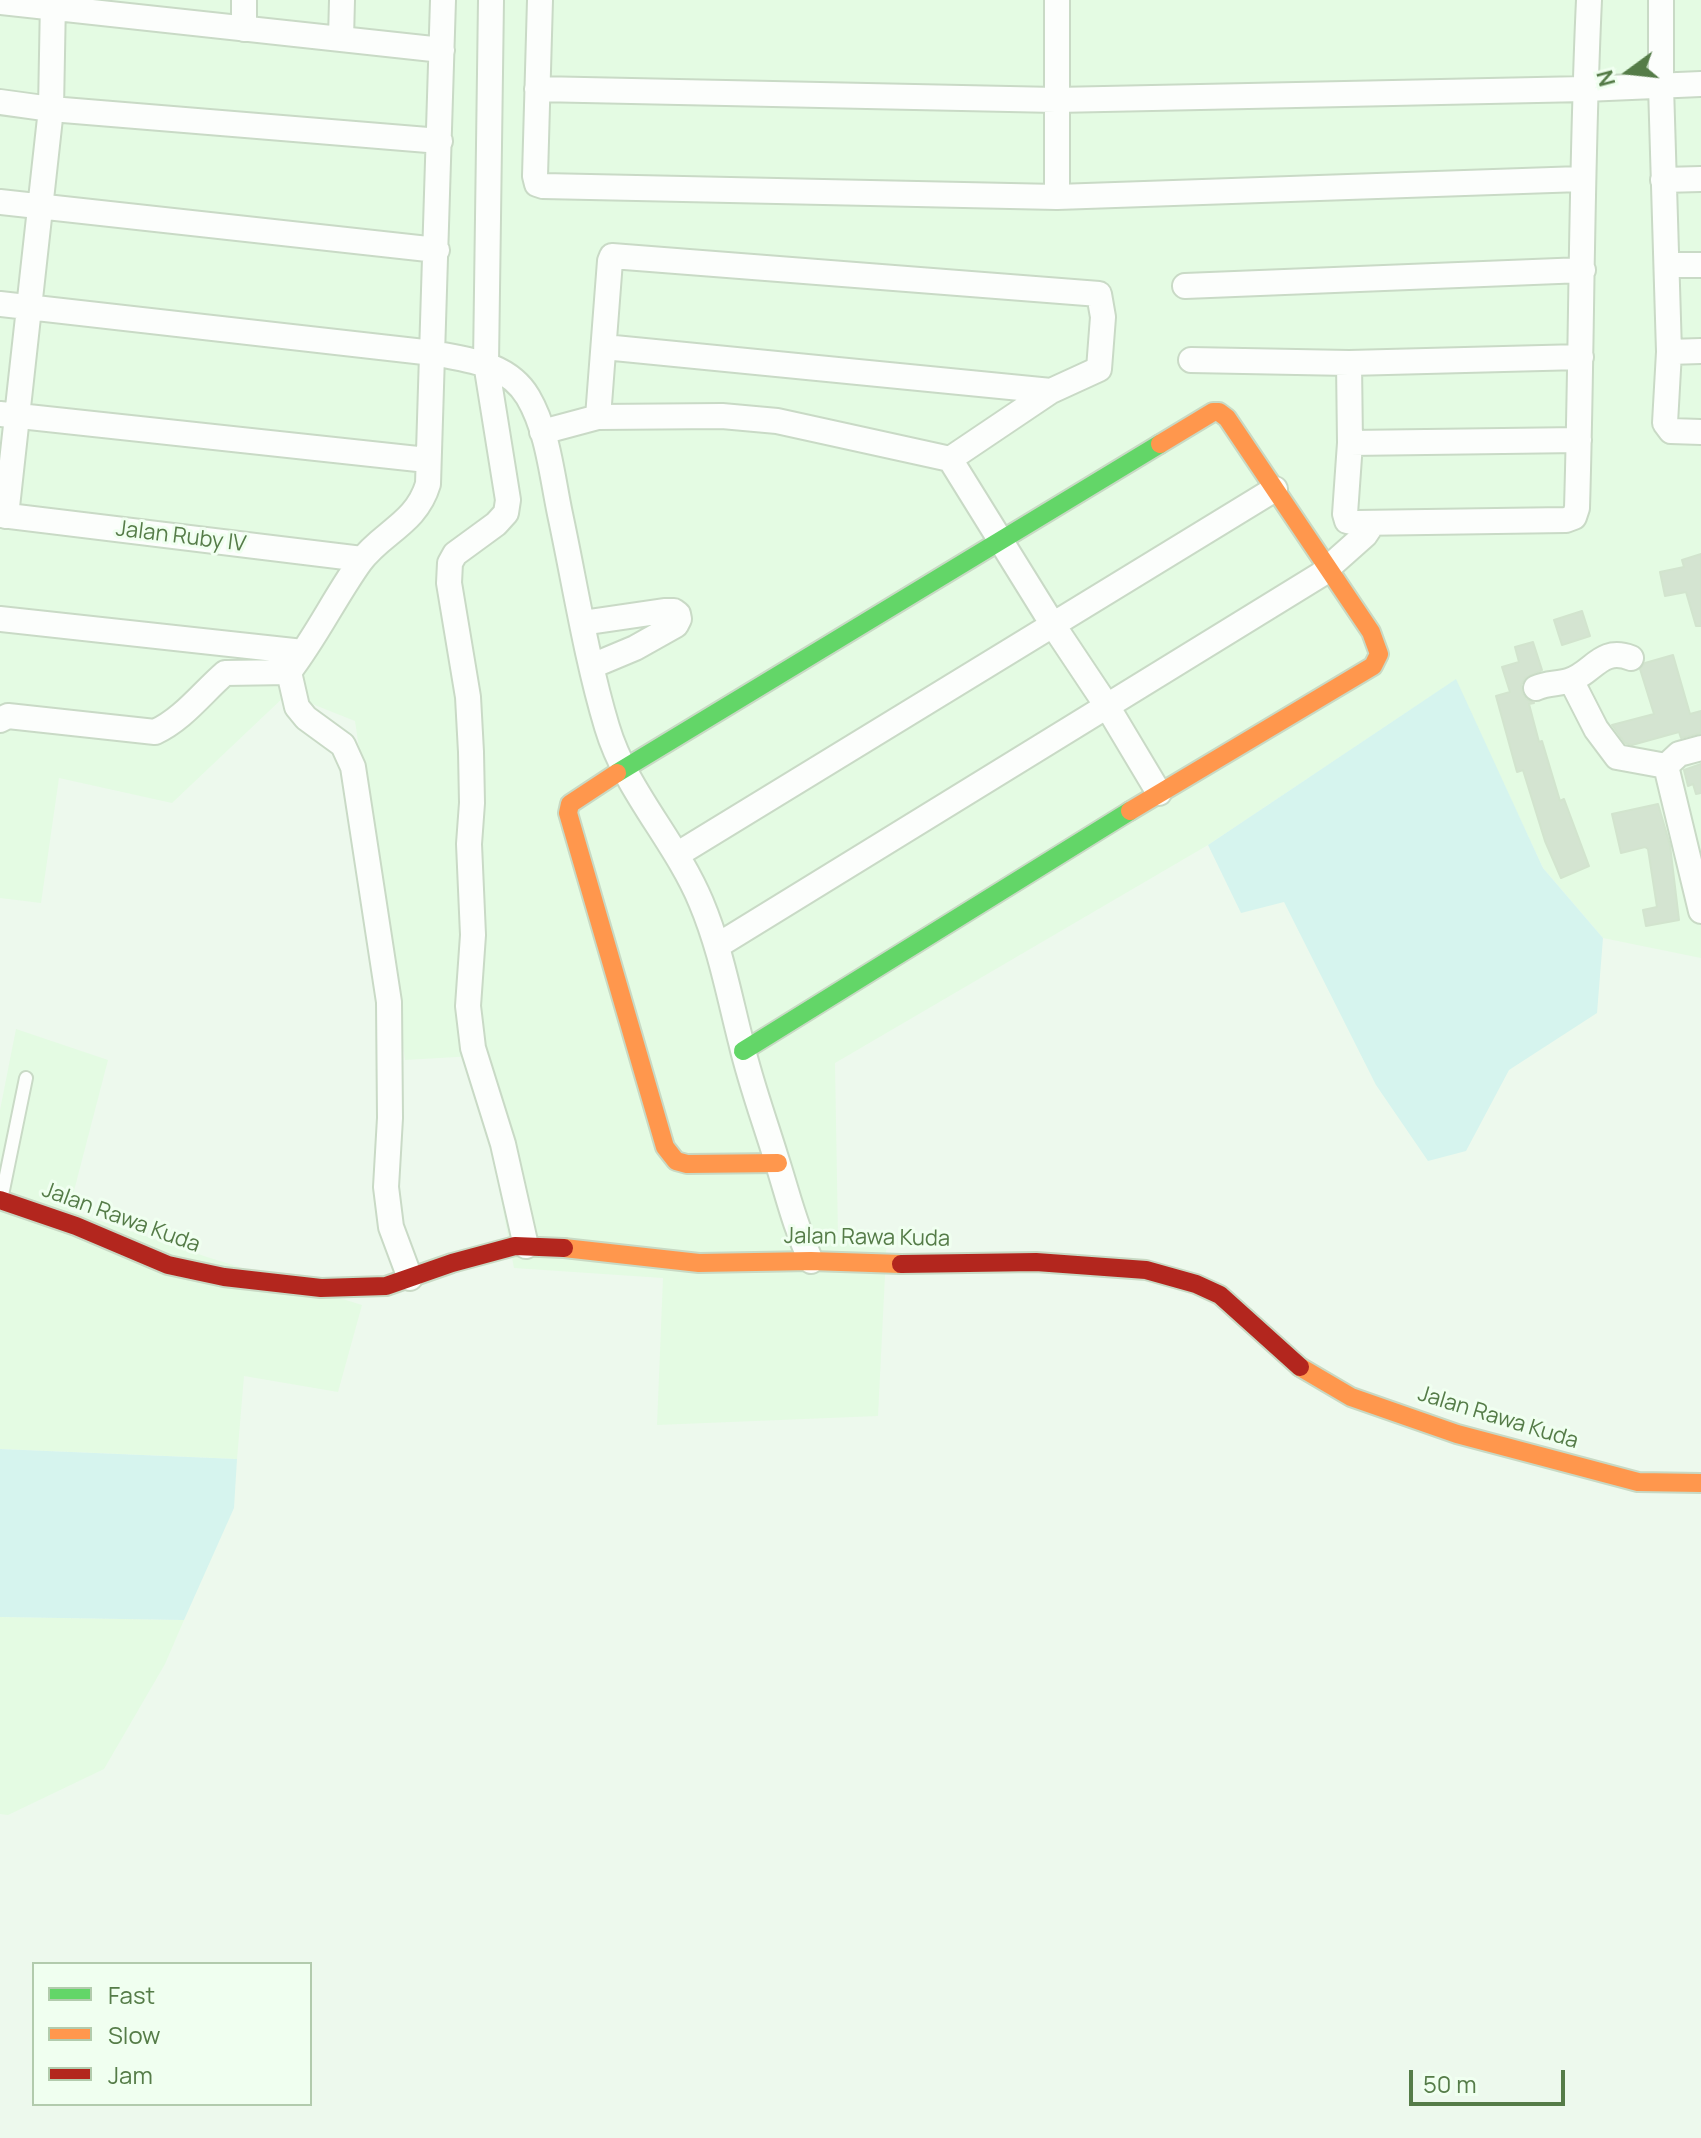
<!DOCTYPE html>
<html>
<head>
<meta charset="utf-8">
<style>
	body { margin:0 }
	#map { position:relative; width:1701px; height:2138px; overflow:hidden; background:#edf9ed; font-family:Manrope,sans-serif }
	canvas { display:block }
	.legend { position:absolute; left:32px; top:1962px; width:280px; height:144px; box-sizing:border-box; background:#f0fff0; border:2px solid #b2cbad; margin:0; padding:10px 14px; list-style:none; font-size:24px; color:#557c48 }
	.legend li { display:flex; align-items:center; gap:16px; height:40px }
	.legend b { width:40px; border:2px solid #b2cbad }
	.north { position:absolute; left:1589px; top:32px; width:80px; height:80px; -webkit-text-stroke:6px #f0fff0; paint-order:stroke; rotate:255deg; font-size:22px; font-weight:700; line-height:32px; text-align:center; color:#557c48 }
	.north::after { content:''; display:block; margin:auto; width:28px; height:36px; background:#557c48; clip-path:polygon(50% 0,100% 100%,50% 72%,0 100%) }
	.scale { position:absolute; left:1409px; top:2070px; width:156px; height:36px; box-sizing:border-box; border:4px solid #557c48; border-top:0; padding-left:10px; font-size:24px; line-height:28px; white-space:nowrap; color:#557c48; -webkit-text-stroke:6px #f0fff0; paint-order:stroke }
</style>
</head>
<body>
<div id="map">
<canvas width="1701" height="2138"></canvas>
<ul class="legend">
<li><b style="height:10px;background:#63d668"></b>Fast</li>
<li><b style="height:10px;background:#ff974d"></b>Slow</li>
<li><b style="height:10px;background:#b3261e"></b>Jam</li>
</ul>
<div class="north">N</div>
<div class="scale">50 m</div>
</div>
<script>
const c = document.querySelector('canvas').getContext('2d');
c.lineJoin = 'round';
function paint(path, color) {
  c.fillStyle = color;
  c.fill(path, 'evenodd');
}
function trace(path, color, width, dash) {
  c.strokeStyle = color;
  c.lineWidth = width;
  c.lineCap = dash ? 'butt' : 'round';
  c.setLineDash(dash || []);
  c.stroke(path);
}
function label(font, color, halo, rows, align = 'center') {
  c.font = font + ' Manrope,sans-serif';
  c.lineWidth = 6;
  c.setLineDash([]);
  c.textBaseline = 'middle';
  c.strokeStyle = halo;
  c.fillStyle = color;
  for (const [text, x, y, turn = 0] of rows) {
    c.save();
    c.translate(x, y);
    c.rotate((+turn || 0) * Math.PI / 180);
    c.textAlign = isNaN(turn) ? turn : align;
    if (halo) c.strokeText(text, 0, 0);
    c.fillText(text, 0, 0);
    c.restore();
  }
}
paint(new Path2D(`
	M 0,0 L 1701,0 L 1701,958 L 1603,938 L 1543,868 L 1455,680 L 1208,845 L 835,1063 L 838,1237 L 887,1235 L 878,1416 L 657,1425 L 663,1278 L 514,1268 L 474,1056 L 405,1060 L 355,721 L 287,694 L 172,803 L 59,778 L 41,903 L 0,898 Z
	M 16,1029 L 108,1060 L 69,1210 L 207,1257 L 362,1305 L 338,1392 L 244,1376 L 237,1459 L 0,1449 L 0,1110 Z
	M 0,1617 L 184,1620 L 165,1664 L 104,1769 L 8,1815 L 0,1814 Z`), '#e4fbe3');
paint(new Path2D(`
	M 1456,679 L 1543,868 L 1603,938 L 1597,1013 L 1509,1070 L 1466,1151 L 1428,1161 L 1376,1085 L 1284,902 L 1241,913 L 1208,845 Z
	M 0,1449 L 237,1459 L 234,1508 L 184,1620 L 0,1617 Z`), '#d6f4ee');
const building = new Path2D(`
	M 1701,554 L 1701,626 L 1696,626 L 1686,592 L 1665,596 L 1660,572 L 1684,567 L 1682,560 Z
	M 1582,611 L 1590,636 L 1562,645 L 1554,620 Z
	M 1533,642 L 1542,670 L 1525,678 L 1521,685 L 1522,693 L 1526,699 L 1534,703 L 1529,704 L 1539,742 L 1542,741 L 1560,801 L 1564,799 L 1589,866 L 1561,878 L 1545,841 L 1523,770 L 1517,772 L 1496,696 L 1510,692 L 1502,667 L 1519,662 L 1515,647 Z
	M 1673,655 L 1690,714 L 1701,711 L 1701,733 L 1681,738 L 1679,732 L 1632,745 L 1625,743 L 1612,725 L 1654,714 L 1640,669 L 1645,663 Z
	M 1701,764 L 1701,793 L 1696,794 L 1693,784 L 1688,786 L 1684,770 Z
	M 1658,804 L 1670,845 L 1679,920 L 1646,926 L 1643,910 L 1657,907 L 1648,849 L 1645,847 L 1621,853 L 1612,814 Z`);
paint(building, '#d4e4d1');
trace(building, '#d2e4ce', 2);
const lane = new Path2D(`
	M 1,1200 L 26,1078`);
const street = new Path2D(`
	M 491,0 L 486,363 L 508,500 L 506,513 L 496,524 L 455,554 L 450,563 L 449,583 L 468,697 L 471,752 L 472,803 L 469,844 L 473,935 L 468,1006 L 473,1048 L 503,1144 L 526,1246
	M 540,0 L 535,176 L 537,184 L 543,186 L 1057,197 L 1581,179
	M 1661,0 L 1661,86 L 1669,352 L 1665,423 L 1671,431 L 1701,432
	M 0,2 L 442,50
	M 244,29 L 244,0
	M 341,39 L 342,0
	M 537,89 L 1056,100 L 1585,89 L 1701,84
	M 0,102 L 51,109 L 440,141
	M 1663,180 L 1701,179
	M 1057,197 L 1057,0
	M 0,202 L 437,250
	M 1668,265 L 1701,265
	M 1185,286 L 1583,270
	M 0,304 L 433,353 C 468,360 508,363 528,397 C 548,431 552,476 560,514 C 575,584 586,657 607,727 C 626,791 675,840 701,902 C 720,947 729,995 741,1042 C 750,1081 764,1119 776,1158 C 788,1195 794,1224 811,1261
	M 604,347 L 1051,391
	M 1669,352 L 1701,351
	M 1191,360 L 1349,363 L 1581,357
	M 1349,363 L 1350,443 L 1345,514 L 1347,521 L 1357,523 L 1566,520 L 1574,517 L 1577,508 C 1582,338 1581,169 1589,0
	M 0,414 L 427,460
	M 598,417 L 610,261 L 612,256 L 1099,294 L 1103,317 L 1099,369 L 1051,391 L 950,459
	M 542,432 L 598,417 L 722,416 L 777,421 L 950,459 L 1053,625 L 1107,706 L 1159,793
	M 1350,443 L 1579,440
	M 0,515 L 362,559
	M 6,516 L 51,109 L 53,0
	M 0,619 L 303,652
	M 582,623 L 664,611 L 674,611 L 678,614 L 679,619 L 676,625 L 635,648 L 592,666
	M 289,672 L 297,707 L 306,718 L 343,745 L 353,767 L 389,1002 L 390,1118 L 386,1187 L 391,1227 L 410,1278
	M 1571,680 L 1596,729 L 1617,757 L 1666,766
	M 1536,688 C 1546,683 1557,684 1568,681 C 1593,674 1600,646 1631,658
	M 0,720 L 8,716 L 155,732 C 183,719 202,693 225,673 L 289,672 C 316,637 335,597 360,562 C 382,532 416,524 428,484 L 443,0
	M 1701,748 L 1679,754 L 1666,766 L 1701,911
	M 678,854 L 1275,489
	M 717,946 L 1320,575 L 1365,535 L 1373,523`);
const fast = new Path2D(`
	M 617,773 L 1160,444
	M 743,1051 L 1130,811`);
const slow = new Path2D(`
	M 617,773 L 570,804 L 568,813 L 665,1147 L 676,1161 L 687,1164 L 778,1163
	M 1130,811 L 1373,666 L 1379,654 L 1371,632 L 1227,418 L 1219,412 L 1213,412 L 1160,444
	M 564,1248 L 699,1263 L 811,1261 L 901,1264
	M 1300,1367 L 1351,1397 L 1457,1434 L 1638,1482 L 1701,1483`);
const jam = new Path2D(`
	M 0,1200 L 76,1226 L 168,1265 L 224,1277 L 321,1288 L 386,1286 L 452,1263 L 515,1246 L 564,1248
	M 901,1264 L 1036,1262 L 1146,1270 L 1196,1284 L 1220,1295 L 1300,1367`);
trace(lane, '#c9dac6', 16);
trace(street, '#c9dac6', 28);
trace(fast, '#c8d9c4', 22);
trace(slow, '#c8d9c4', 22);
trace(jam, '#c8d9c4', 22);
trace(lane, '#fcfefc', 12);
trace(street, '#fcfefc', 24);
trace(fast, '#63d668', 18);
trace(slow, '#ff974d', 18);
trace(jam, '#b3261e', 18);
label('22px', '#557c48', '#f0fff0', [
	["Jalan Ruby IV",181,537,7],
	["Jalan Rawa Kuda",121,1218,20],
	["Jalan Rawa Kuda",867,1238,1],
	["Jalan Rawa Kuda",1498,1418,17]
]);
</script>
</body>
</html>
